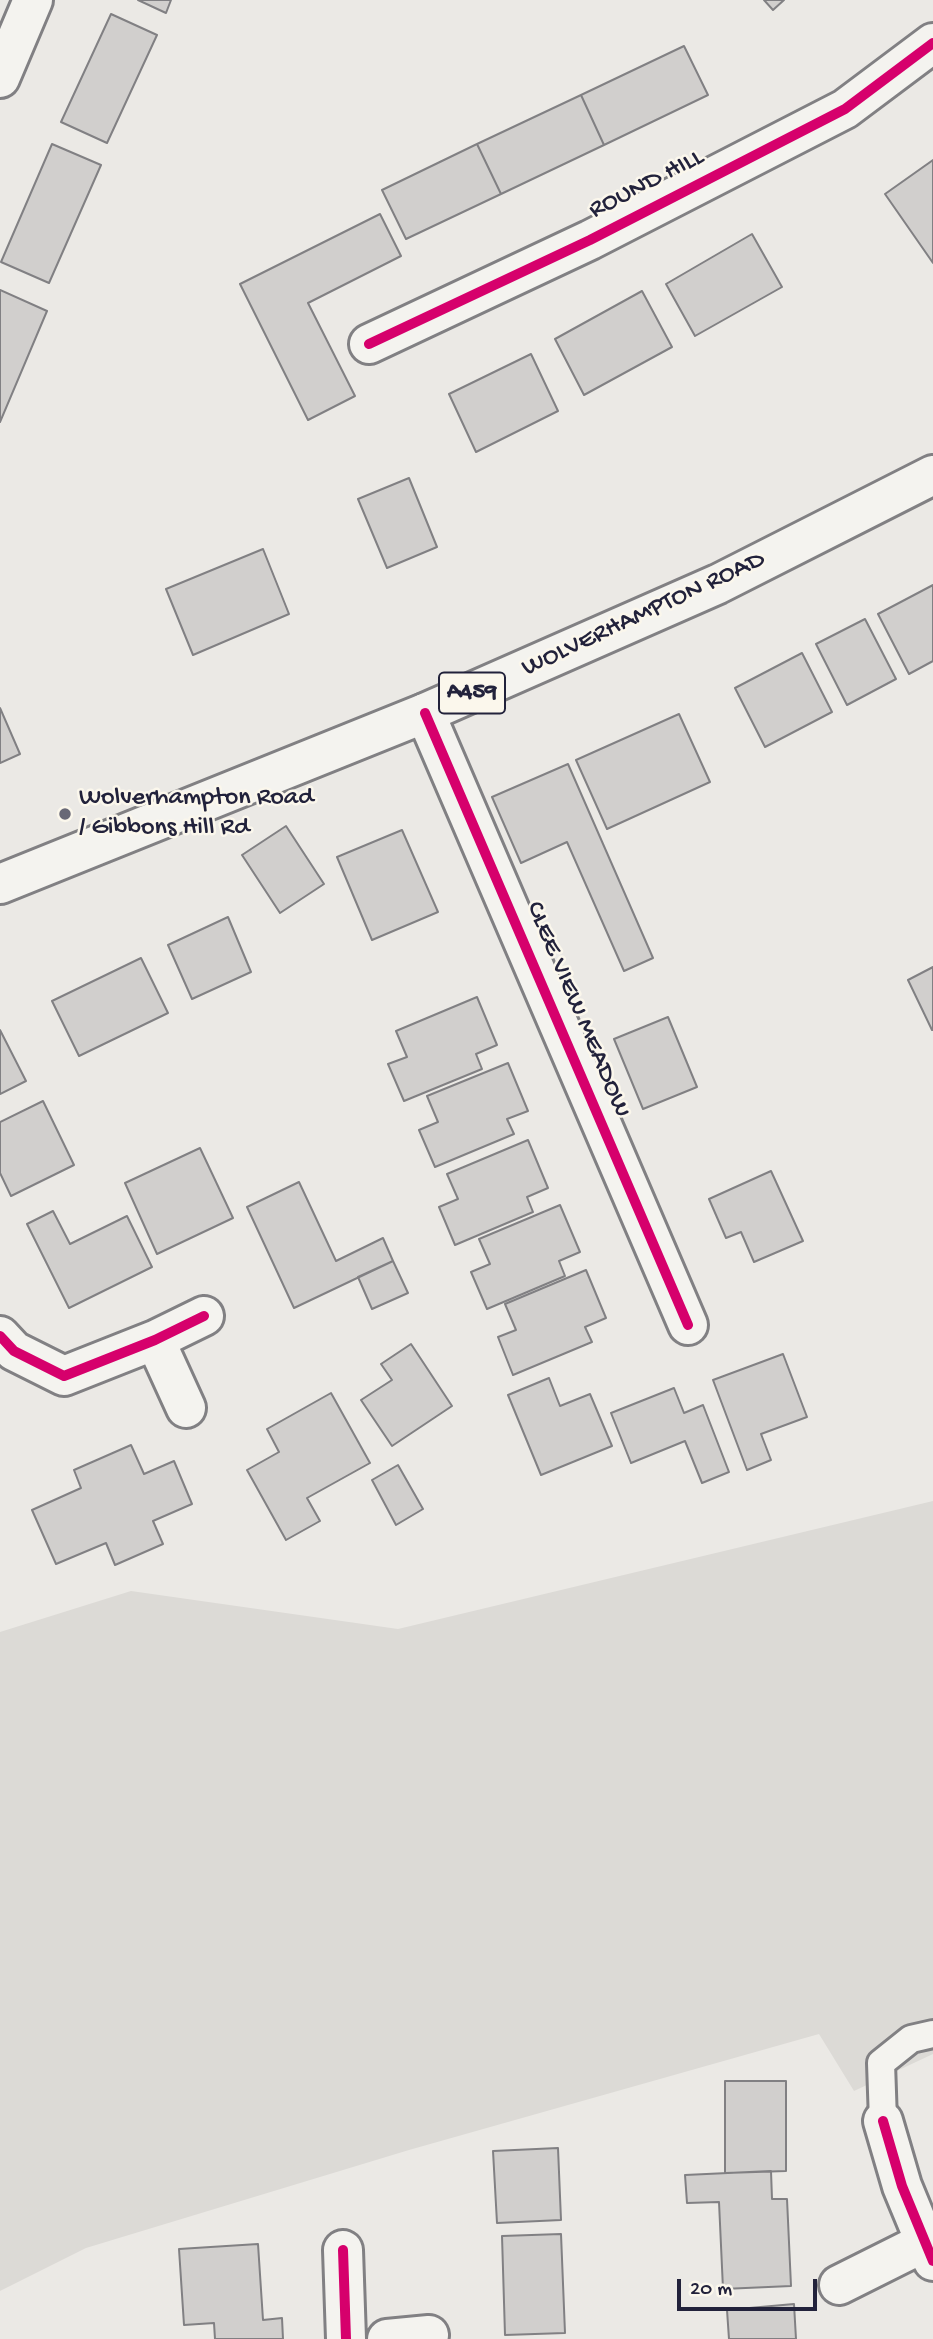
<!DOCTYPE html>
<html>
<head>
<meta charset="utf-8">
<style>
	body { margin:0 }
	#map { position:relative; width:933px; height:2339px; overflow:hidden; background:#ebe9e5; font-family:"Gochi Hand",sans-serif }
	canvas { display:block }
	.scale { position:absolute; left:677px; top:2279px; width:140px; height:32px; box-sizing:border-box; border:4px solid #22223b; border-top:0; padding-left:9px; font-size:21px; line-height:24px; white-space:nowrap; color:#22223b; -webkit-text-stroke:5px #fbf7ec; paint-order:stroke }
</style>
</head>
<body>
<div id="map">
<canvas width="933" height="2339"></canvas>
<div class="scale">20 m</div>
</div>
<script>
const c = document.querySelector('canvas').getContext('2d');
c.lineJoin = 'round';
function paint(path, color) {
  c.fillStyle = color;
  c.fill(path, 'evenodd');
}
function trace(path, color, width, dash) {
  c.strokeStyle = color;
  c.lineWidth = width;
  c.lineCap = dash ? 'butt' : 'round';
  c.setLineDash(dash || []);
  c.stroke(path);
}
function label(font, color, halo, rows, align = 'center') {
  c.font = font + ' "Gochi Hand",sans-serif';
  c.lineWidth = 5;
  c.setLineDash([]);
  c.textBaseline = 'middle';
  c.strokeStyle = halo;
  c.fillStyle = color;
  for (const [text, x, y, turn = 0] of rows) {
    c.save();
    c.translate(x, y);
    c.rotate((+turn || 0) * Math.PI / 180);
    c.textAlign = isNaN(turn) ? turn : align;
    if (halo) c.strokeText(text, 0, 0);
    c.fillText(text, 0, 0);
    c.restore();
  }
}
paint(new Path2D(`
	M 933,1501 L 933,2054 L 854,2091 L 819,2034 L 409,2150 L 86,2248 L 0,2291 L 0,1632 L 131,1591 L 398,1629 Z`), '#dcdad6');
const building = new Path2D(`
	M 138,0 L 171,0 L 166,13 Z
	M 764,0 L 784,0 L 773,10 Z
	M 111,14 L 157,35 L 107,143 L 61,122 Z
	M 684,46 L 708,95 L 604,145 L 581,95 Z
	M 581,95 L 604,145 L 501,194 L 477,144 Z
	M 52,144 L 101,165 L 49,283 L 1,262 Z
	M 477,144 L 501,194 L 406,239 L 382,190 Z
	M 933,160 L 933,263 L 885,194 Z
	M 380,214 L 401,256 L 308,303 L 355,396 L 308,420 L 240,284 Z
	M 752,234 L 782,287 L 695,336 L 666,284 Z
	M 0,290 L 47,311 L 0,422 Z
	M 642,291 L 672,347 L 584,395 L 555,339 Z
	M 531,354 L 558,411 L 476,452 L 449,394 Z
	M 409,478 L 437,547 L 387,568 L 358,499 Z
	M 263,549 L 289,614 L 193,655 L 166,589 Z
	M 933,585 L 933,661 L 909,674 L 878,614 Z
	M 865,619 L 896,679 L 847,705 L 816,644 Z
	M 802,653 L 832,712 L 765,747 L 735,688 Z
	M 0,708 L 20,754 L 0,763 Z
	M 679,714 L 710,782 L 607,829 L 576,760 Z
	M 568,764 L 653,958 L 624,971 L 567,842 L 521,863 L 492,797 Z
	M 286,826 L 324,884 L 280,913 L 242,855 Z
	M 402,830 L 438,912 L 372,940 L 337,857 Z
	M 228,917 L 251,972 L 192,999 L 168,945 Z
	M 141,958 L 168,1013 L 79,1056 L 52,1001 Z
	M 933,967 L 933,1030 L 932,1030 L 908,980 Z
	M 477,997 L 497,1045 L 476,1054 L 482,1069 L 404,1101 L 388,1064 L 407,1057 L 396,1031 Z
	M 668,1017 L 697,1087 L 643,1109 L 614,1039 Z
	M 0,1030 L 26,1081 L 0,1094 Z
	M 508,1063 L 528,1111 L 507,1119 L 514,1134 L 435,1167 L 419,1130 L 438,1122 L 427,1096 Z
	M 43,1101 L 74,1165 L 11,1196 L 0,1173 L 0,1122 Z
	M 528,1140 L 548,1188 L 527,1197 L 533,1212 L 455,1245 L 439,1207 L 458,1199 L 447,1174 Z
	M 200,1148 L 233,1218 L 157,1254 L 125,1183 Z
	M 771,1171 L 803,1241 L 754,1262 L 741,1232 L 726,1238 L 709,1199 Z
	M 299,1182 L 336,1261 L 383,1238 L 393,1261 L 294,1308 L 247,1207 Z
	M 560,1205 L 580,1252 L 559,1261 L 565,1276 L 487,1309 L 471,1272 L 490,1264 L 479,1239 Z
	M 53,1211 L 70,1244 L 127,1216 L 152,1267 L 69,1308 L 27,1224 Z
	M 393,1261 L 408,1293 L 372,1309 L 358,1277 Z
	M 586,1270 L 606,1318 L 585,1327 L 592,1342 L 513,1375 L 498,1337 L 516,1330 L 505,1304 Z
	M 411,1344 L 452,1406 L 392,1446 L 361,1400 L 392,1380 L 381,1364 Z
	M 783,1354 L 807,1417 L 761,1434 L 771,1460 L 747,1470 L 713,1380 Z
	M 549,1378 L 560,1406 L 590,1394 L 612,1446 L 541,1475 L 508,1395 Z
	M 674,1388 L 684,1413 L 703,1405 L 729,1472 L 702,1483 L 685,1441 L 631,1463 L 611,1413 Z
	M 331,1393 L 370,1463 L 307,1498 L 320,1521 L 286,1540 L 247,1470 L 279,1452 L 267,1429 Z
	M 131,1445 L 144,1474 L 174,1461 L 192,1504 L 153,1521 L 163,1544 L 115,1565 L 106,1543 L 56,1564 L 32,1510 L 81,1488 L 74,1470 Z
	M 398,1465 L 423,1509 L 396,1525 L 372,1480 Z
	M 725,2081 L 786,2081 L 786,2171 L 725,2173 Z
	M 558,2148 L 561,2220 L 497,2223 L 493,2151 Z
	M 771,2171 L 772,2199 L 787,2199 L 791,2286 L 723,2289 L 719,2202 L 687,2203 L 685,2175 Z
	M 561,2234 L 565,2333 L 505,2335 L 502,2236 Z
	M 258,2244 L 263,2320 L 282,2318 L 283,2339 L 215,2339 L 214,2323 L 184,2325 L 179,2249 Z
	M 794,2304 L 796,2339 L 729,2339 L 727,2310 Z`);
paint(building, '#d1cfcd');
trace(building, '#818083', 2);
const lane = new Path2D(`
	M 883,2121 L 881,2063 L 911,2039 L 933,2034`);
const street = new Path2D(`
	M 0,78 L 33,0
	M 369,344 L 590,240 L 845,109 L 933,43
	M 425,713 L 688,1325
	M 0,1336 L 14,1351 L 64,1376 L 155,1340 L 204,1316
	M 155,1340 L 186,1408
	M 883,2121 L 902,2186 L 933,2261
	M 343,2250 L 346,2339
	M 839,2285 L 925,2242
	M 387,2339 L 429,2335`);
const primary = new Path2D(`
	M 0,884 L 425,713 L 718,584 L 933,475`);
trace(lane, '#818083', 32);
trace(street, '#818083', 44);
trace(primary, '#818083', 44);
trace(lane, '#f4f3ef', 26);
trace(street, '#f4f3ef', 38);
trace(primary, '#f4f3ef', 38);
trace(new Path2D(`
	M 369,344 L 590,240 L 845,109 L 933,43
	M 425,713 L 688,1325
	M 0,1336 L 14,1351 L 64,1376 L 155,1340 L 204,1316
	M 883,2121 L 902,2186 L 933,2261
	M 343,2250 L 346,2339`), '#d6006c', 10);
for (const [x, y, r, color] of [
	[65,814,7,"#686876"]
]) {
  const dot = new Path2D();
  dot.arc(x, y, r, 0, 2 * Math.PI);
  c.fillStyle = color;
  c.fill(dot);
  trace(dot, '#fbf7ec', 2.5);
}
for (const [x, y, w] of [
	[472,693,66]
]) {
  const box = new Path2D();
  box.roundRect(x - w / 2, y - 20.5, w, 41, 5);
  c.fillStyle = '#fbf7ec';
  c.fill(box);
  trace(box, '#22223b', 2);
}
label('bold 24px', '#22223b', null, [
	["A459",472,693]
]);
label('26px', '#22223b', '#fbf7ec', [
	["ROUND HILL",647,185,-27],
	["WOLVERHAMPTON ROAD",644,615,-25],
	["CLEE VIEW MEADOW",577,1010,67]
]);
label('26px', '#22223b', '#fbf7ec', [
	["Wolverhampton Road",79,799],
	["/ Gibbons Hill Rd",79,829]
], 'left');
</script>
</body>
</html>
